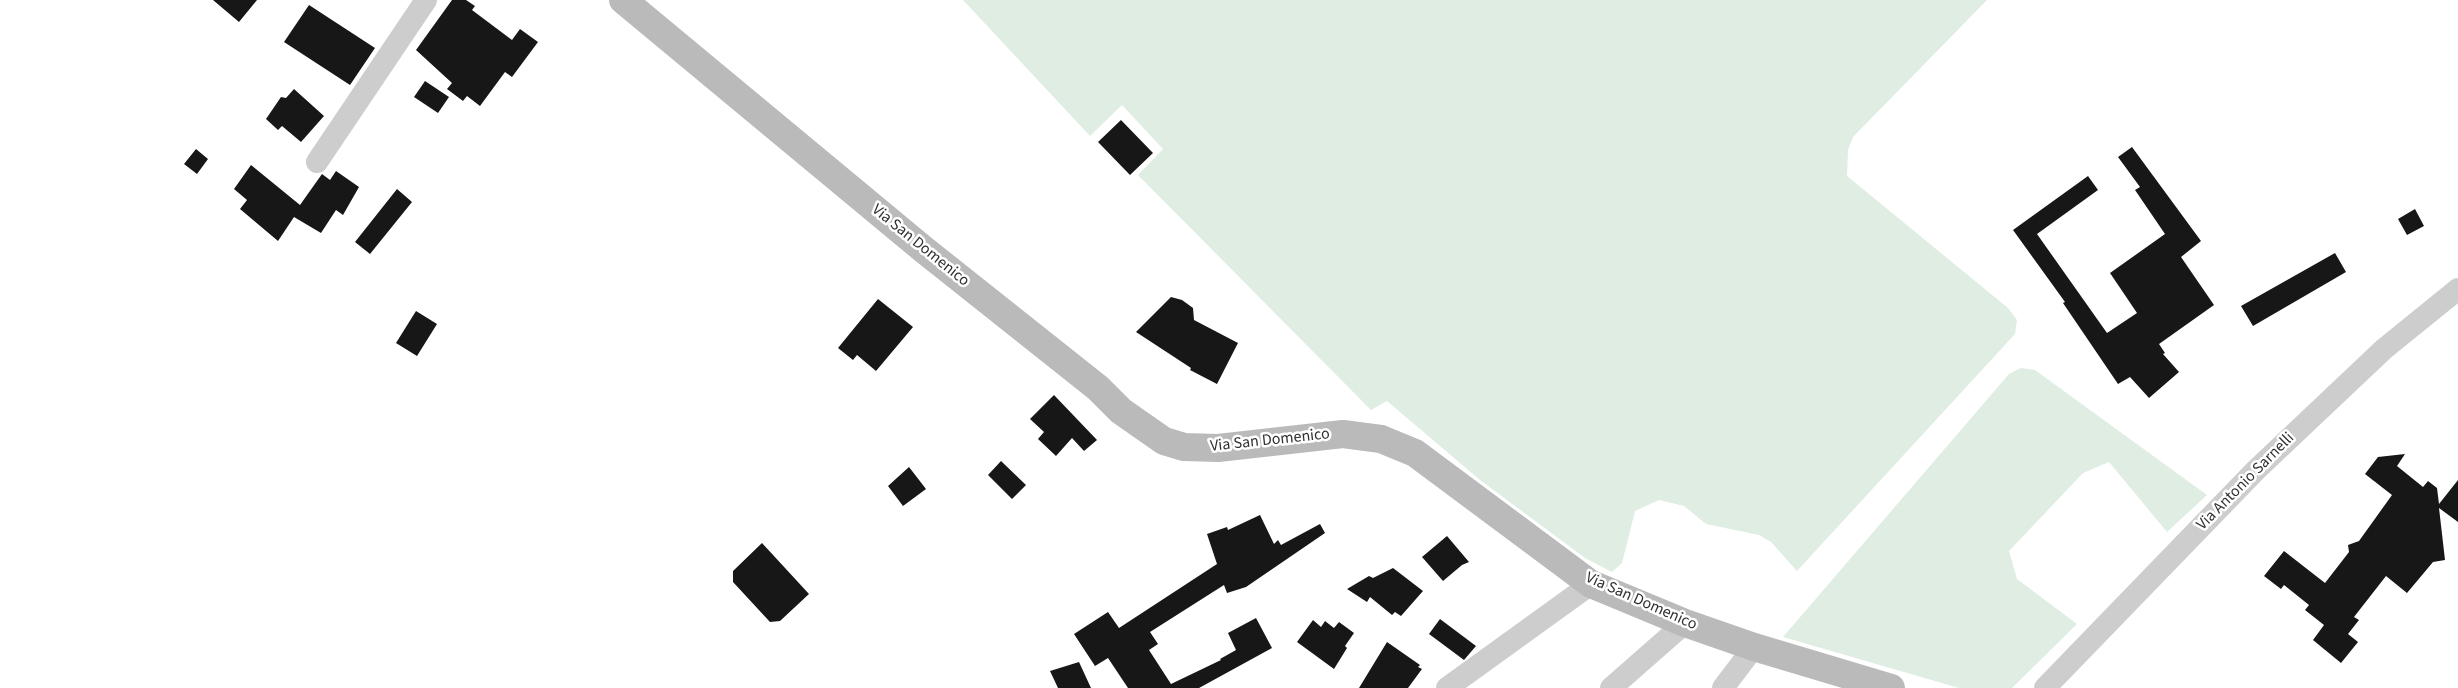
<!DOCTYPE html>
<html>
<head>
<meta charset="utf-8">
<style>
	body { margin:0 }
	canvas { display:block; background:#fff }
</style>
</head>
<body>
<canvas width="2458" height="688"></canvas>
<script>
const c = document.querySelector('canvas').getContext('2d');
c.lineJoin = 'round';
function paint(path, color) {
  c.fillStyle = color;
  c.fill(path, 'evenodd');
}
function trace(path, color, width, dash) {
  c.strokeStyle = color;
  c.lineWidth = width;
  c.lineCap = dash ? 'butt' : 'round';
  c.setLineDash(dash || []);
  c.stroke(path);
}
function label(font, color, halo, rows, align = 'center') {
  c.font = font + ' "Source Sans 3",sans-serif';
  c.lineWidth = 5;
  c.setLineDash([]);
  c.textBaseline = 'middle';
  c.strokeStyle = halo;
  c.fillStyle = color;
  for (const [text, x, y, turn = 0] of rows) {
    c.save();
    c.translate(x, y);
    c.rotate((+turn || 0) * Math.PI / 180);
    c.textAlign = isNaN(turn) ? turn : align;
    if (halo) c.strokeText(text, 0, 0);
    c.fillText(text, 0, 0);
    c.restore();
  }
}
paint(new Path2D(`
	M 963,0 L 1987,0 L 1853,137 L 1848,150 L 1847,176 L 2008,308 L 2017,320 L 2015,334 L 1797,571 L 1771,542 L 1759,535 L 1706,524 L 1684,506 L 1659,500 L 1635,511 L 1622,563 L 1612,572 L 1585,558 L 1480,480 L 1387,401 L 1371,410 L 1138,175 L 1163,149 L 1122,105 L 1090,136 Z
	M 2021,368 L 2035,370 L 2207,495 L 2167,532 L 2109,462 L 2083,473 L 2009,551 L 2017,579 L 2077,624 L 2012,688 L 1959,688 L 1783,637 L 2009,374 Z`), '#dfede3');
paint(new Path2D(`
	M 213,0 L 257,0 L 239,22 Z
	M 452,0 L 466,0 L 475,6 L 472,10 L 512,40 L 520,29 L 538,42 L 512,77 L 505,72 L 480,106 L 467,96 L 463,101 L 447,89 L 452,83 L 416,50 Z
	M 309,5 L 375,48 L 350,85 L 284,42 Z
	M 425,81 L 449,97 L 438,113 L 414,97 Z
	M 294,89 L 324,116 L 301,142 L 282,126 L 278,130 L 266,119 L 281,97 L 286,98 Z
	M 1121,120 L 1153,153 L 1130,175 L 1098,142 Z
	M 2132,147 L 2201,241 L 2181,257 L 2214,305 L 2159,344 L 2165,353 L 2163,354 L 2179,372 L 2149,398 L 2130,377 L 2118,384 L 2063,303 L 2065,302 L 2013,230 L 2088,176 L 2098,190 L 2037,234 L 2107,333 L 2137,313 L 2110,273 L 2165,234 L 2135,190 L 2140,187 L 2118,157 Z
	M 196,149 L 208,159 L 197,174 L 184,164 Z
	M 251,165 L 300,205 L 322,174 L 330,180 L 336,171 L 359,187 L 343,215 L 336,210 L 321,233 L 294,217 L 278,241 L 240,209 L 247,200 L 234,189 Z
	M 397,189 L 412,202 L 370,254 L 355,242 Z
	M 2415,209 L 2424,226 L 2407,235 L 2398,219 Z
	M 2335,253 L 2346,272 L 2253,326 L 2241,306 Z
	M 1171,297 L 1182,300 L 1193,308 L 1194,320 L 1238,343 L 1217,384 L 1190,370 L 1191,368 L 1136,332 Z
	M 878,299 L 913,327 L 876,371 L 857,355 L 853,360 L 838,348 Z
	M 416,311 L 437,324 L 417,356 L 396,343 Z
	M 1054,395 L 1097,440 L 1084,451 L 1072,438 L 1056,456 L 1038,439 L 1044,432 L 1030,419 Z
	M 2405,454 L 2397,466 L 2423,487 L 2428,481 L 2437,488 L 2439,504 L 2458,480 L 2458,522 L 2439,508 L 2445,560 L 2433,562 L 2407,593 L 2386,576 L 2354,617 L 2359,620 L 2348,634 L 2358,642 L 2341,663 L 2313,640 L 2324,625 L 2305,610 L 2309,605 L 2284,585 L 2281,589 L 2264,576 L 2284,551 L 2325,583 L 2349,552 L 2348,545 L 2359,541 L 2392,495 L 2365,474 L 2378,457 Z
	M 1001,461 L 1026,485 L 1012,499 L 988,475 Z
	M 909,467 L 926,489 L 903,506 L 888,486 Z
	M 1260,515 L 1274,544 L 1278,540 L 1281,545 L 1320,524 L 1325,533 L 1246,587 L 1227,593 L 1224,585 L 1150,632 L 1158,644 L 1149,650 L 1171,684 L 1221,660 L 1220,659 L 1236,650 L 1228,633 L 1256,618 L 1272,648 L 1199,688 L 1128,688 L 1108,658 L 1095,666 L 1074,634 L 1108,612 L 1119,628 L 1217,564 L 1207,534 L 1227,527 L 1228,530 Z
	M 1447,536 L 1469,562 L 1462,565 L 1443,581 L 1422,557 Z
	M 762,543 L 809,594 L 780,621 L 770,622 L 733,582 L 733,571 Z
	M 1393,568 L 1423,591 L 1401,616 L 1395,612 L 1392,615 L 1370,597 L 1367,602 L 1347,589 L 1369,576 L 1373,578 Z
	M 1440,619 L 1476,646 L 1464,660 L 1429,634 Z
	M 1313,620 L 1321,627 L 1325,621 L 1334,628 L 1339,622 L 1354,633 L 1345,646 L 1347,648 L 1334,669 L 1297,642 Z
	M 1387,642 L 1420,665 L 1418,667 L 1422,669 L 1408,688 L 1359,688 Z
	M 1079,662 L 1091,688 L 1058,688 L 1050,671 Z`), '#171717');
trace(new Path2D(`
	M 317,162 L 426,0
	M 1447,688 L 1591,584
	M 1611,688 L 1685,623
	M 1723,688 L 1754,647
	M 2045,688 L 2256,470 L 2384,349 L 2458,289`), '#cdcdcd', 22);
trace(new Path2D(`
	M 623,0 L 923,249 L 1098,388 L 1121,411 L 1164,441 L 1184,447 L 1218,448 L 1343,434 L 1381,439 L 1415,453 L 1591,584 L 1685,623 L 1754,647 L 1891,688`), '#bababa', 28);
label('16px', '#303030', '#fff', [
	["Via San Domenico",920,246,39],
	["Via San Domenico",1270,441,-6],
	["Via Antonio Sarnelli",2246,482,-45],
	["Via San Domenico",1641,602,24]
]);
</script>
</body>
</html>
